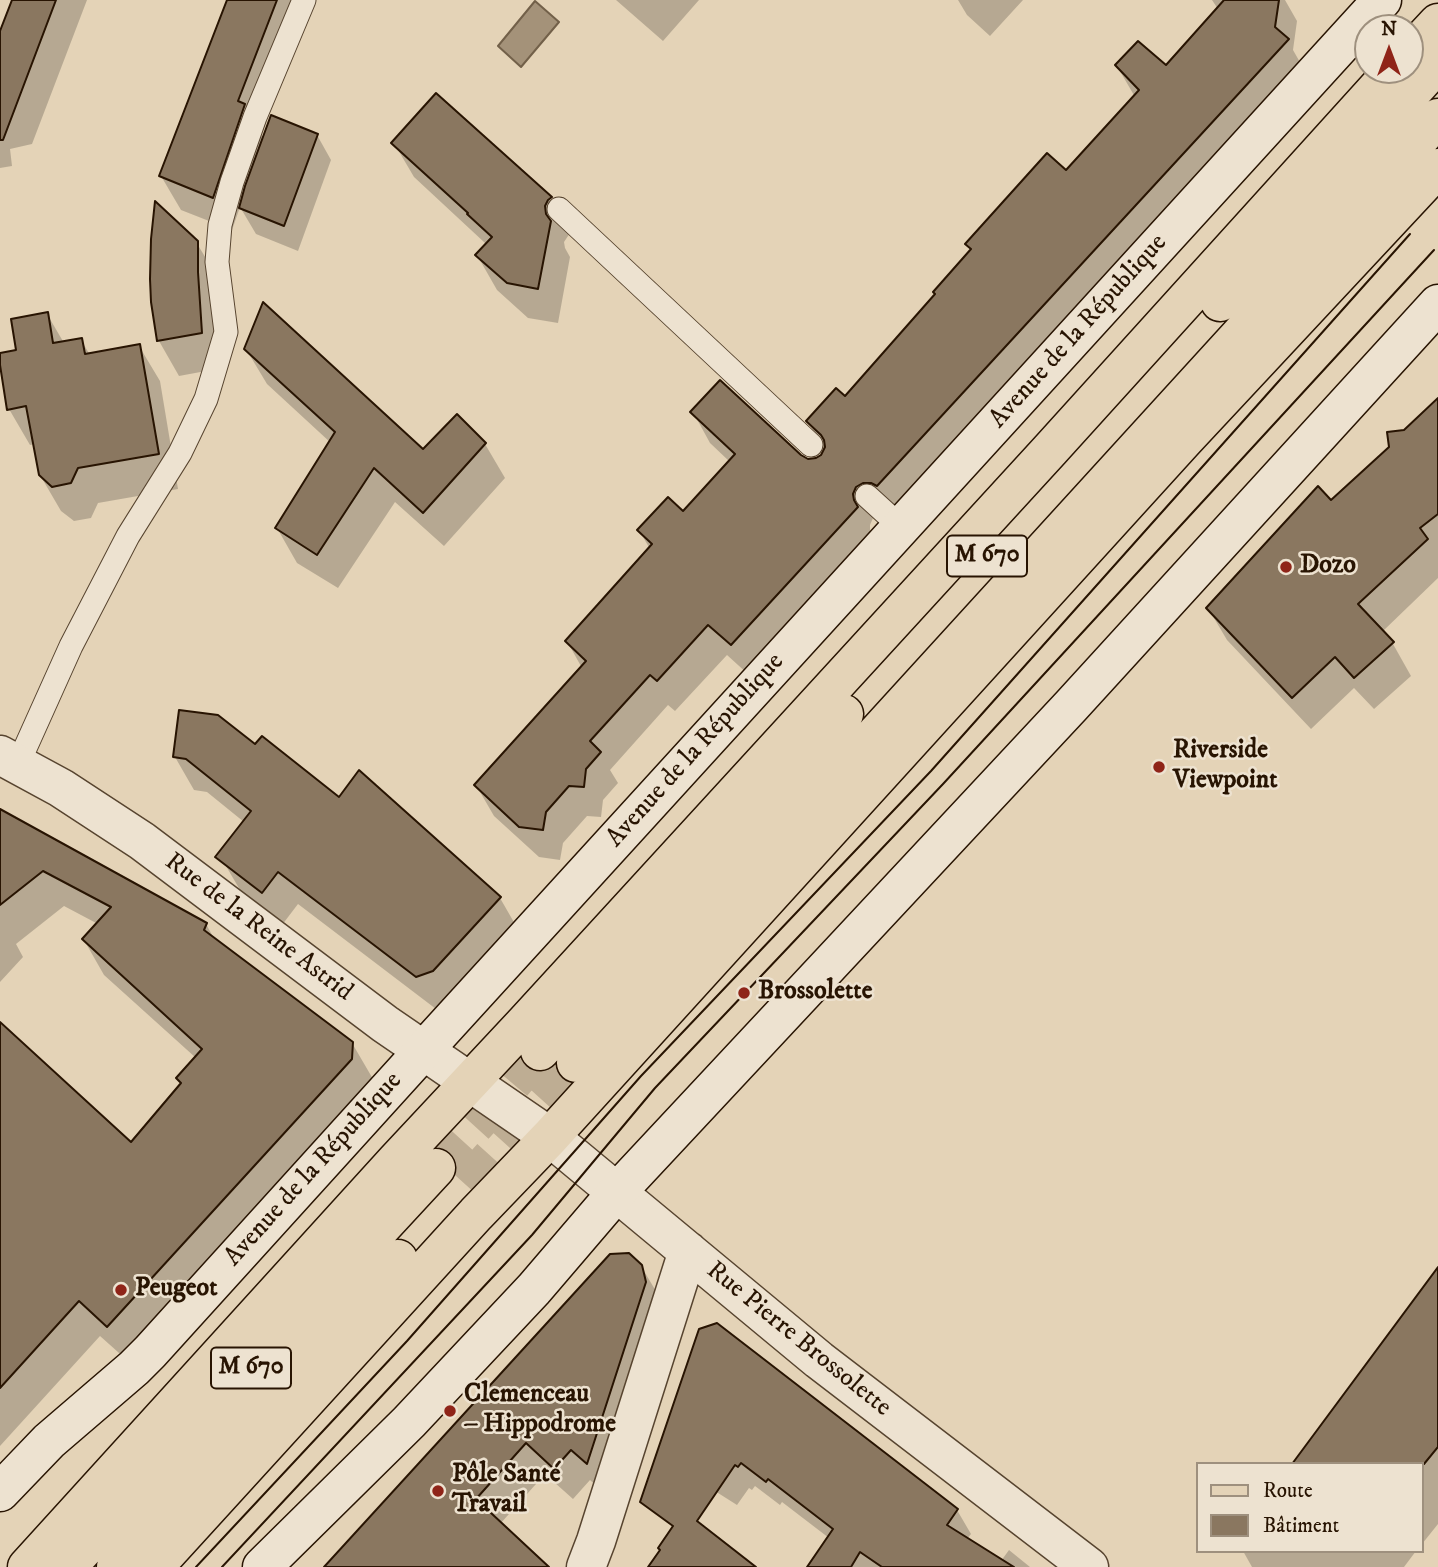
<!DOCTYPE html>
<html>
<head>
<meta charset="utf-8">
<style>
	body { margin:0 }
	#map { position:relative; width:1438px; height:1567px; overflow:hidden; background:#e4d3b7; font-family:"IM FELL DW Pica",serif }
	canvas { display:block }
	.legend { position:absolute; left:1196px; top:1462px; width:228px; height:91px; box-sizing:border-box; background:#ede2d0; border:2px solid #9e907e; margin:0; padding:9px 12px; list-style:none; font-size:21px; color:#281402 }
	.legend li { display:flex; align-items:center; gap:14px; height:35px }
	.legend b { width:35px; border:2px solid #9e907e }
	.north { position:absolute; left:1354px; top:14px; width:70px; height:70px; box-sizing:border-box; background:#ede2d0; border:2px solid #9e907e; border-radius:50%; rotate:0deg; font-size:19px; font-weight:700; line-height:28px; text-align:center; color:#281402 }
	.north::after { content:''; display:block; margin:auto; width:24px; height:32px; background:#8f2418; clip-path:polygon(50% 0,100% 100%,50% 72%,0 100%) }
</style>
</head>
<body>
<div id="map">
<canvas width="1438" height="1567"></canvas>
<ul class="legend">
<li><b style="height:9px;background:#e4d3b7"></b>Route</li>
<li><b style="height:19px;background:#8a7760"></b>Bâtiment</li>
</ul>
<div class="north">N</div>
</div>
<script>
const c = document.querySelector('canvas').getContext('2d');
c.lineJoin = 'round';
function paint(path, color) {
  c.fillStyle = color;
  c.fill(path, 'evenodd');
}
function trace(path, color, width, dash) {
  c.strokeStyle = color;
  c.lineWidth = width;
  c.lineCap = dash ? 'butt' : 'round';
  c.setLineDash(dash || []);
  c.stroke(path);
}
function label(font, color, halo, rows, align = 'center') {
  c.font = font + ' "IM FELL DW Pica",serif';
  c.lineWidth = 5;
  c.setLineDash([]);
  c.textBaseline = 'middle';
  c.strokeStyle = halo;
  c.fillStyle = color;
  for (const [text, x, y, turn = 0] of rows) {
    c.save();
    c.translate(x, y);
    c.rotate((+turn || 0) * Math.PI / 180);
    c.textAlign = isNaN(turn) ? turn : align;
    if (halo) c.strokeText(text, 0, 0);
    c.fillText(text, 0, 0);
    c.restore();
  }
}
const water = new Path2D(`
	M 535,1 L 559,22 L 521,67 L 498,46 Z`);
paint(water, '#a49279');
trace(water, '#726049', 2);
paint(new Path2D(`
	M 13,0 L 87,0 L 32,144 L 10,149 L 12,166 L 0,168 L 0,35 Z
	M 229,0 L 308,0 L 258,130 L 264,140 L 317,135 L 331,160 L 298,251 L 256,234 L 240,207 L 232,230 L 181,210 L 161,176 Z
	M 616,0 L 699,0 L 663,41 Z
	M 958,0 L 1023,0 L 990,36 L 967,15 Z
	M 1212,0 L 1285,0 L 1297,21 L 1293,50 L 1305,71 L 895,516 L 881,513 L 873,518 L 870,525 L 870,532 L 874,538 L 749,675 L 727,655 L 675,711 L 668,705 L 610,770 L 618,783 L 603,800 L 601,817 L 587,816 L 563,843 L 560,860 L 539,857 L 494,816 L 476,785 L 582,668 L 567,641 L 650,549 L 639,530 L 683,514 L 730,462 L 710,443 L 693,412 L 808,460 L 822,456 L 825,451 L 808,421 L 845,399 L 937,295 L 971,251 L 967,244 L 1066,173 L 1135,97 L 1117,66 L 1166,67 L 1218,9 Z
	M 436,95 L 550,199 L 570,233 L 564,242 L 565,248 L 570,257 L 558,323 L 528,318 L 497,290 L 477,255 L 486,245 L 485,243 L 414,177 L 394,143 Z
	M 196,242 L 218,278 L 222,368 L 179,376 L 159,341 Z
	M 47,314 L 64,343 L 81,340 L 90,355 L 139,346 L 160,381 L 178,489 L 98,503 L 91,518 L 74,521 L 61,511 L 40,475 L 35,444 L 30,445 L 9,409 L 0,355 L 0,352 L 20,359 Z
	M 246,349 L 423,452 L 485,444 L 505,478 L 444,546 L 395,502 L 338,588 L 297,563 L 277,528 L 331,443 L 267,384 Z
	M 1438,401 L 1438,578 L 1382,632 L 1393,644 L 1411,676 L 1374,709 L 1354,688 L 1311,729 L 1227,640 L 1208,608 L 1331,502 Z
	M 255,746 L 500,898 L 519,931 L 436,1009 L 298,904 L 282,925 L 243,895 L 223,861 L 244,822 L 207,792 L 194,790 L 175,757 Z
	M 0,811 L 206,924 L 216,942 L 352,1043 L 373,1079 L 128,1361 L 100,1336 L 0,1446 L 0,1025 L 131,1145 L 182,1085 L 178,1079 L 196,1058 L 104,975 L 84,940 L 98,924 L 64,906 L 16,944 L 23,957 L 0,982 Z
	M 641,1266 L 660,1298 L 605,1494 L 590,1480 L 573,1499 L 545,1474 L 500,1524 L 547,1567 L 326,1567 Z
	M 1438,1270 L 1438,1524 L 1422,1544 L 1422,1464 Z
	M 663,1442 L 957,1510 L 971,1534 L 967,1539 L 1001,1561 L 1009,1550 L 1030,1567 L 836,1567 L 829,1538 L 782,1502 L 780,1505 L 755,1486 L 752,1490 L 749,1488 L 737,1505 L 677,1467 Z
	M 1243,1551 L 1416,1551 L 1404,1567 L 1252,1567 Z`), '#0003');
const building = new Path2D(`
	M 12,0 L 56,0 L 3,140 L 0,140 L 0,31 Z
	M 227,0 L 277,0 L 238,101 L 245,104 L 213,198 L 159,176 Z
	M 1224,0 L 1279,0 L 1275,27 L 1289,39 L 877,486 L 871,483 L 863,483 L 856,487 L 853,494 L 854,500 L 858,507 L 731,645 L 708,625 L 657,681 L 650,675 L 590,741 L 601,752 L 586,769 L 584,787 L 569,786 L 546,812 L 543,830 L 519,827 L 474,785 L 586,661 L 565,641 L 652,544 L 637,530 L 668,497 L 683,511 L 735,454 L 690,412 L 720,380 L 801,455 L 808,459 L 816,458 L 821,455 L 825,447 L 824,440 L 821,435 L 806,421 L 836,388 L 845,396 L 935,294 L 933,292 L 971,249 L 965,244 L 1047,153 L 1066,170 L 1139,90 L 1115,65 L 1138,41 L 1166,65 Z
	M 436,93 L 552,197 L 548,200 L 545,206 L 546,214 L 551,221 L 538,289 L 507,283 L 475,255 L 492,237 L 467,214 L 468,213 L 391,143 Z
	M 271,115 L 318,134 L 284,226 L 239,208 L 245,186 Z
	M 155,201 L 198,241 L 198,272 L 202,333 L 157,341 L 151,302 L 150,279 L 151,239 Z
	M 263,302 L 423,449 L 457,414 L 486,443 L 423,513 L 374,468 L 317,555 L 275,528 L 335,432 L 244,349 Z
	M 48,312 L 53,343 L 82,338 L 85,354 L 140,344 L 159,454 L 78,468 L 71,483 L 52,487 L 39,475 L 26,406 L 7,410 L 0,365 L 0,353 L 16,350 L 11,319 Z
	M 1438,398 L 1438,514 L 1420,528 L 1428,539 L 1358,604 L 1394,642 L 1354,678 L 1335,657 L 1292,698 L 1206,608 L 1318,486 L 1331,500 L 1389,447 L 1387,432 L 1404,430 Z
	M 179,710 L 218,715 L 255,744 L 262,736 L 339,797 L 359,770 L 501,897 L 433,971 L 416,977 L 278,872 L 262,893 L 215,857 L 251,811 L 186,759 L 173,757 Z
	M 0,809 L 207,923 L 204,930 L 353,1042 L 352,1059 L 107,1327 L 79,1301 L 0,1388 L 0,1022 L 131,1142 L 181,1083 L 176,1078 L 202,1049 L 82,939 L 111,907 L 43,871 L 0,905 Z
	M 629,1253 L 642,1265 L 646,1282 L 587,1464 L 571,1450 L 554,1469 L 526,1443 L 476,1499 L 549,1567 L 324,1567 L 610,1254 Z
	M 1438,1267 L 1438,1447 L 1424,1464 L 1292,1464 Z
	M 717,1323 L 958,1509 L 947,1525 L 1014,1567 L 882,1567 L 860,1552 L 851,1567 L 807,1567 L 833,1529 L 768,1479 L 766,1482 L 741,1463 L 738,1467 L 735,1465 L 697,1521 L 756,1567 L 648,1567 L 660,1550 L 658,1548 L 673,1526 L 640,1502 L 699,1329 Z`);
paint(building, '#8a7760');
trace(building, '#281402', 2);
trace(new Path2D(`
	M 436,1168 L 503,1095 L 540,1051
	M 466,1185 L 576,1063`), '#bead93', 38, [38, 19]);
const lane = new Path2D(`
	M 559,209 L 811,445
	M 867,496 L 901,527
	M 18,764 L 71,646 L 128,536 L 180,453 L 206,399 L 226,332 L 217,262 L 220,225 L 232,182 L 255,117 L 304,0`);
const street = new Path2D(`
	M 0,755 L 61,788 L 142,841 L 385,1024 L 550,1137 L 819,1360 L 1089,1567
	M 586,1567 L 596,1541 L 688,1251`);
const secondary = new Path2D(`
	M 0,1492 L 49,1441 L 134,1368 L 150,1352 L 423,1051 L 1382,0
	M 262,1567 L 409,1422 L 534,1289 L 617,1192 L 1071,706 L 1438,304`);
const primary = new Path2D(`
	M 1410,53 L 1438,23
	M 1220,302 L 1438,63
	M 540,1051 L 844,714
	M 576,1063 L 1438,118
	M 27,1567 L 396,1161 L 525,1023 L 1050,450 L 1394,70
	M 67,1567 L 436,1168
	M 116,1567 L 398,1259
	M 154,1567 L 476,1214 L 550,1137 L 1184,440 L 1438,168`);
trace(lane, '#57442f', 25);
trace(street, '#57442f', 41);
trace(secondary, '#281402', 41);
trace(primary, '#281402', 41);
trace(lane, '#ede2d0', 23);
trace(street, '#ede2d0', 38);
trace(secondary, '#ede2d0', 38);
trace(primary, '#e4d3b7', 38);
trace(new Path2D(`
	M 196,1567 L 407,1341 L 641,1076 L 931,771 L 1410,234
	M 222,1567 L 532,1235 L 655,1088 L 943,784 L 1434,250`), '#281402', 2);
for (const [x, y, r, color] of [
	[1286,567,7,"#8f2418"],
	[1159,767,7,"#8f2418"],
	[744,993,7,"#8f2418"],
	[121,1290,7,"#8f2418"],
	[450,1411,7,"#8f2418"],
	[438,1491,7,"#8f2418"]
]) {
  const dot = new Path2D();
  dot.arc(x, y, r, 0, 2 * Math.PI);
  c.fillStyle = color;
  c.fill(dot);
  trace(dot, '#ede2d0', 2.5);
}
for (const [x, y, w] of [
	[987,556,80],
	[251,1368,80]
]) {
  const box = new Path2D();
  box.roundRect(x - w / 2, y - 20.5, w, 41, 5);
  c.fillStyle = '#ede2d0';
  c.fill(box);
  trace(box, '#281402', 2);
}
label('bold 24px', '#281402', null, [
	["M 670",987,556],
	["M 670",251,1368]
]);
label('26px', '#281402', '#ede2d0', [
	["Avenue de la République",1079,332,-48],
	["Avenue de la République",696,751,-48],
	["Rue de la Reine Astrid",258,928,37],
	["Avenue de la République",314,1170,-48],
	["Rue Pierre Brossolette",798,1340,39]
]);
label('bold 26px', '#281402', '#ede2d0', [
	["Dozo",1300,567],
	["Riverside",1173,752],
	["Viewpoint",1173,782],
	["Brossolette",758,993],
	["Peugeot",135,1290],
	["Clemenceau",464,1396],
	["– Hippodrome",464,1426],
	["Pôle Santé",452,1476],
	["Travail",452,1506]
], 'left');
</script>
</body>
</html>
